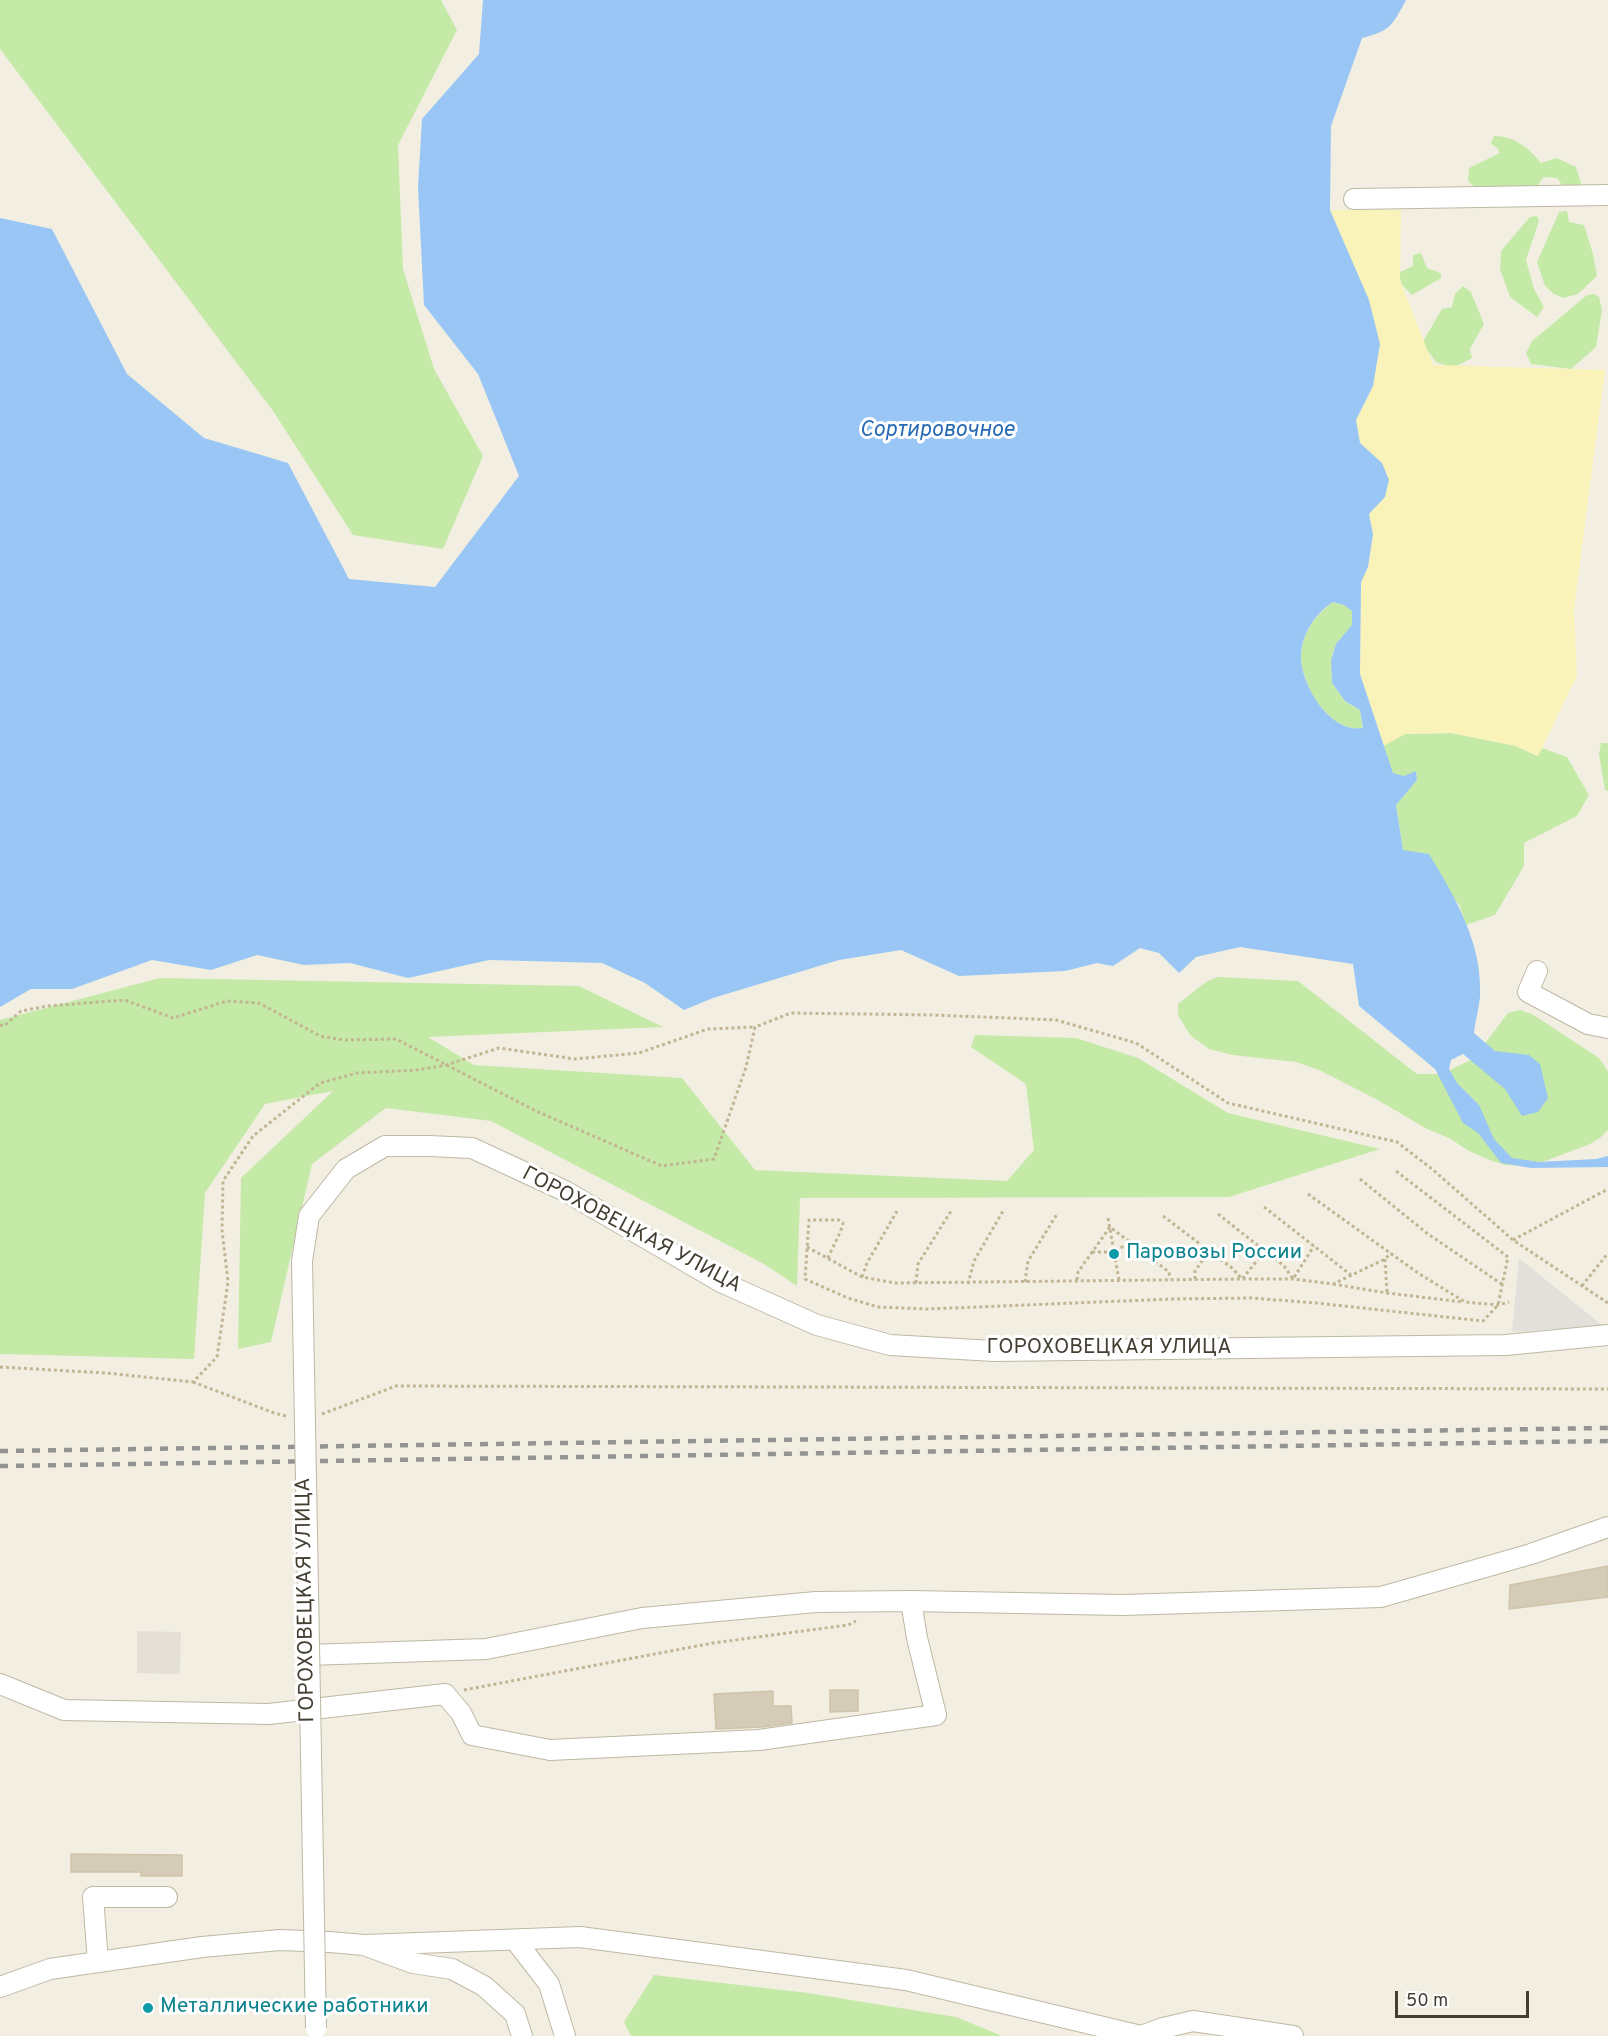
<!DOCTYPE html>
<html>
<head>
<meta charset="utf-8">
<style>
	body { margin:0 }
	#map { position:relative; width:1608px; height:2036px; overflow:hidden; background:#f2efe2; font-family:Overpass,sans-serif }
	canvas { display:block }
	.scale { position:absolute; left:1395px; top:1991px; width:134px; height:27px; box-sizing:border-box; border:3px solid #443f32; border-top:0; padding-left:8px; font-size:18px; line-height:21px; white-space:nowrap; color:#443f32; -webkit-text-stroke:4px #fff; paint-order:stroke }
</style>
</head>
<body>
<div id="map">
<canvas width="1608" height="2036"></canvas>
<div class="scale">50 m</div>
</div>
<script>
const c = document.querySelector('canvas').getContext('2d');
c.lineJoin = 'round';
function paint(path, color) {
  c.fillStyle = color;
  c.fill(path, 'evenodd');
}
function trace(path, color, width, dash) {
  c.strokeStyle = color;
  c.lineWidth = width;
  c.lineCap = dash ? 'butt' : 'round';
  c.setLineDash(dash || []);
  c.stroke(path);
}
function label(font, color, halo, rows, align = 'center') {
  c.font = font + ' Overpass,sans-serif';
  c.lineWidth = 6;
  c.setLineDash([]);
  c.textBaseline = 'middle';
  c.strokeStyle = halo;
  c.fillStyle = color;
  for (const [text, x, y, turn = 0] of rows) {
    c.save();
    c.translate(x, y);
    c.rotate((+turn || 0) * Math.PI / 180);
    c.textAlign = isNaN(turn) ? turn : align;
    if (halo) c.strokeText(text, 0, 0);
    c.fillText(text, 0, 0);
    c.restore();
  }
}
paint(new Path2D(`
	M 137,1631 L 181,1632 L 180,1674 L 137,1673 Z`), '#e4dfd7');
paint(new Path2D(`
	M 0,0 L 441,0 L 457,30 L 398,145 L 403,269 L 434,369 L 483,456 L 443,549 L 353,535 L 273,411 L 0,49 Z
	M 1494,136 C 1515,136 1529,148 1541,163 L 1557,158 L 1576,167 L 1581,183 L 1578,190 L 1562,185 L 1557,178 L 1543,177 L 1536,189 L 1477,189 L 1468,181 L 1469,168 L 1500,153 L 1497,148 L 1491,144 Z
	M 1567,211 L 1569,222 L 1584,225 L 1593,254 L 1597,276 L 1578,294 L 1563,298 L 1554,294 L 1545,286 L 1537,262 L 1559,212 Z
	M 1537,216 L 1539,221 L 1526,260 L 1534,289 L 1544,307 L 1537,317 L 1510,297 L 1500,269 L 1501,251 L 1530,217 Z
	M 1421,253 L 1427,268 L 1441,273 L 1441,278 L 1412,295 L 1402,285 L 1398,273 L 1413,266 L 1413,255 Z
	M 1463,286 L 1471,292 L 1484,324 L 1470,349 L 1472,358 L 1453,368 L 1436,362 L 1422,343 L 1442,309 L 1452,307 L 1455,294 Z
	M 1594,294 L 1599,297 L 1602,310 L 1596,347 L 1571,369 L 1531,364 L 1526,353 L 1532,341 L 1587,295 Z
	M 1333,602 L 1344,605 L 1352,611 L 1352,626 L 1336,644 L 1331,660 L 1332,683 L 1345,701 L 1360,710 L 1363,728 C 1330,734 1300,684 1301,655 C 1302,633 1316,614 1333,602 Z
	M 1451,733 L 1516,746 L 1537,756 L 1542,748 L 1567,757 L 1589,795 L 1577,816 L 1524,843 L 1524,866 L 1495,915 L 1466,925 L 1459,904 L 1403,850 L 1396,805 L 1417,780 L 1416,772 L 1404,776 L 1393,773 L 1383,746 L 1405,734 Z
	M 1601,743 L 1608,743 L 1608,791 L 1605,790 L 1599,754 Z
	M 1217,977 L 1298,981 L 1417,1074 L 1441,1074 L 1473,1059 L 1508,1013 L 1520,1010 L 1532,1014 L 1599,1058 L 1608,1071 L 1608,1130 L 1600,1138 L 1590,1144 L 1532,1166 L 1506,1165 L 1492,1161 L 1469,1151 L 1449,1138 L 1427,1129 L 1376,1099 L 1319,1070 L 1296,1062 L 1233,1055 L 1209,1049 L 1190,1035 L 1178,1015 L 1178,1004 L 1206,982 Z
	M 160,978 L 579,986 L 663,1027 L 428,1037 L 474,1065 L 682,1078 L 755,1170 L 1007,1181 L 1034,1150 L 1026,1084 L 971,1047 L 975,1035 L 1076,1038 L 1138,1058 L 1228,1113 L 1380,1149 L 1229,1197 L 800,1198 L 797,1286 L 764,1264 L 491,1121 L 386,1108 L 312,1164 L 271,1342 L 238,1349 L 241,1178 L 333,1091 L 265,1104 L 205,1193 L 194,1359 L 0,1354 L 0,1020 Z
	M 654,1975 L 808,1993 L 956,2017 L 1002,2036 L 631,2036 L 624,2022 Z`), '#c5eaa7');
paint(new Path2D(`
	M 1330,210 L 1401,210 L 1400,280 L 1433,365 L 1605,370 L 1574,609 L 1577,676 L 1538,756 L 1516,746 L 1451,733 L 1405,734 L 1383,746 L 1360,674 L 1361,582 L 1368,567 L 1373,534 L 1368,514 L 1385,497 L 1368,451 L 1360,443 L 1356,420 L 1373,386 Z`), '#faf3b9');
paint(new Path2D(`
	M 1519,1258 L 1603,1326 L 1512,1332 Z`), '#e2e0db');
paint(new Path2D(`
	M 483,0 L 1406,0 C 1393,24 1391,31 1362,38 L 1331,126 L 1330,210 L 1369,300 L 1380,344 L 1373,386 L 1356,420 L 1360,443 L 1382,463 L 1389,480 L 1385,497 L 1369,514 L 1373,534 L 1368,567 L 1361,582 L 1360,674 L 1393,773 L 1404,776 L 1416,771 L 1417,780 L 1396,805 L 1403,850 L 1429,854 C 1455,897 1483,944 1480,997 C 1479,1009 1475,1021 1474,1033 L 1495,1051 L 1529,1055 L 1540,1064 L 1548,1098 L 1538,1112 L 1522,1116 L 1505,1089 L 1463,1054 L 1451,1060 L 1449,1069 L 1457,1083 L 1479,1105 L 1494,1139 L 1512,1158 L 1539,1162 L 1596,1159 L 1608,1156 L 1608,1167 L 1531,1168 L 1501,1163 L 1478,1133 L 1463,1123 L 1435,1069 L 1359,1006 L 1353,964 L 1240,947 L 1196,957 L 1179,973 L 1159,953 L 1140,948 L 1113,966 L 1097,963 L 1065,971 L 959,976 L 901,950 L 839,960 L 713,998 L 684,1010 L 645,983 L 602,963 L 489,960 L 408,978 L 350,963 L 304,965 L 257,955 L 211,970 L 152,960 L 72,989 L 31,989 L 0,1007 L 0,218 L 52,229 L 127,374 L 204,438 L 288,463 L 349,579 L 435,587 L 519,476 L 478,374 L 424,305 L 418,187 L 422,119 L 479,54 ZM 1333,602 L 1344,605 L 1352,611 L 1352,625 L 1336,644 L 1331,660 L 1332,683 L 1345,701 L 1360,710 L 1363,728 C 1330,734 1300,684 1301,655 C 1302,633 1316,613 1333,602 Z`), '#99c6f4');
const building = new Path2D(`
	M 1608,1566 L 1608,1597 L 1509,1609 L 1510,1585 Z
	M 830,1690 L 858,1690 L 858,1711 L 830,1712 Z
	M 773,1691 L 773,1706 L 791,1706 L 792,1723 L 762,1727 L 716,1729 L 714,1694 Z
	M 71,1854 L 182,1855 L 182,1876 L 141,1876 L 141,1872 L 71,1872 Z`);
paint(building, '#d4ccb6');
trace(building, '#cfc4a9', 1.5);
const minor = new Path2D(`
	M 1354,199 L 1608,195
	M 1537,971 L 1528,992 L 1588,1024 L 1608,1028
	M 302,1261 L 309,1216 L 346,1169 L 385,1146 L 429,1146 L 472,1148 L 565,1191 L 721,1282 L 817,1325 L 890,1345 L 994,1351 L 1506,1345 L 1608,1335
	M 308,1655 L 486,1649 L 642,1618 L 816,1602 L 911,1601 L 1123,1605 L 1381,1597 L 1531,1554 L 1608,1527
	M 0,1684 L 64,1710 L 269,1714 L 445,1694 L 461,1713 L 472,1735 L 550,1750 L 759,1740 L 936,1715 L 917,1638 L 911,1601
	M 515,1940 L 549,1984 L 565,2036
	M 364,1945 L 580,1937 L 906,1980 L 1141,2036 L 1163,2028 L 1193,2021 L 1293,2036
	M 98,1962 L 93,1897 L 167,1897
	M 0,1987 L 50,1969 L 202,1947 L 280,1940 L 330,1942 L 364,1945 L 413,1963 L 452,1969 L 484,1986 L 515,2014 L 522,2036`);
trace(minor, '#beb8a4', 22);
trace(new Path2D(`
	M 0,1025 L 4,1026 L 21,1011 L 48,1006 L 125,1000 L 173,1018 L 227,1001 L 259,1003 L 320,1036 L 344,1040 L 396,1039 L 536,1111 L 662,1166 L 714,1159 L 746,1067 L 755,1027 L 791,1013 L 935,1015 L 1056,1020 L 1136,1043 L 1228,1103 L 1397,1142 L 1432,1169 L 1513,1240 L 1608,1303
	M 1360,1179 L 1428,1234 L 1503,1285
	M 1308,1194 L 1418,1273 L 1465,1302 L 1498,1305 L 1509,1302
	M 1264,1207 L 1351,1275
	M 1218,1214 L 1284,1266 L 1293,1279 L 1314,1246
	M 1163,1216 L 1232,1268 L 1242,1279 L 1265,1251
	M 1108,1218 L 1119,1280
	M 1513,1240 L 1608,1189
	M 807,1247 L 862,1277 L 895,1283 L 1242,1279 L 1293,1279 L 1333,1284 L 1385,1259 L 1391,1253
	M 1092,1252 L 1115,1252 L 1129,1242
	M 828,1258 C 832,1248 841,1233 843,1223 L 839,1220 L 809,1220 L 805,1279 L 848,1298 L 878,1307 L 928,1309 L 1172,1299 L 1252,1298 L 1316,1303 L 1483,1321 L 1498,1305 L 1508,1257 L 1396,1171
	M 1385,1259 L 1387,1293
	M 862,1277 L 867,1263 L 897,1211
	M 1195,1279 L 1195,1271 L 1209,1251
	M 1077,1280 L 1078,1272 L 1110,1227 L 1169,1272 L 1170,1279
	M 1025,1282 L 1028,1261 L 1057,1214
	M 916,1283 L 918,1264 L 951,1211
	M 968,1284 L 974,1261 L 1003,1211
	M 1333,1284 L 1387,1293 L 1463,1302
	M 1582,1286 L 1608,1253
	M 0,1367 L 106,1373 L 193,1382 L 217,1357 L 228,1282 L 222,1230 L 223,1181 L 253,1136 L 320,1083 L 357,1073 L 418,1070 L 446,1065 L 499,1048 L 575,1059 L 639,1053 L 708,1029 L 755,1027
	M 193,1382 L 274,1413 L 286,1416
	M 322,1414 L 396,1386 L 1608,1389
	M 464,1690 L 713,1643 L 848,1625 L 856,1621`), '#c1b594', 3, [3, 3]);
trace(minor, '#fff', 20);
trace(new Path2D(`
	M 0,1451 L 1608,1428
	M 0,1466 L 1608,1441`), '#939393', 4.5, [8, 8]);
const minorBridge = new Path2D(`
	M 302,1261 L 316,2028`);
trace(minorBridge, '#beb8a4', 22, []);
trace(minorBridge, '#fff', 20);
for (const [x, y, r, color] of [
	[1114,1254,6,"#0f9aa8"],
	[148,2008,6,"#0f9aa8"]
]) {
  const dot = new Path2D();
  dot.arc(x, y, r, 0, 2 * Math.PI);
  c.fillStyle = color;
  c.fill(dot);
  trace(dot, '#fff', 2);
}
label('21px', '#443f32', '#fff', [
	["ГОРОХОВЕЦКАЯ УЛИЦА",631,1231,28],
	["ГОРОХОВЕЦКАЯ УЛИЦА",1109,1349],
	["ГОРОХОВЕЦКАЯ УЛИЦА",307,1600,-91]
]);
label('21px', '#0d838f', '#fff', [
	["Паровозы России",1126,1254],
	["Металлические работники",160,2008]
], 'left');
label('italic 22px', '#266ab5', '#fff', [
	["Сортировочное",937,432]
]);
</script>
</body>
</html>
